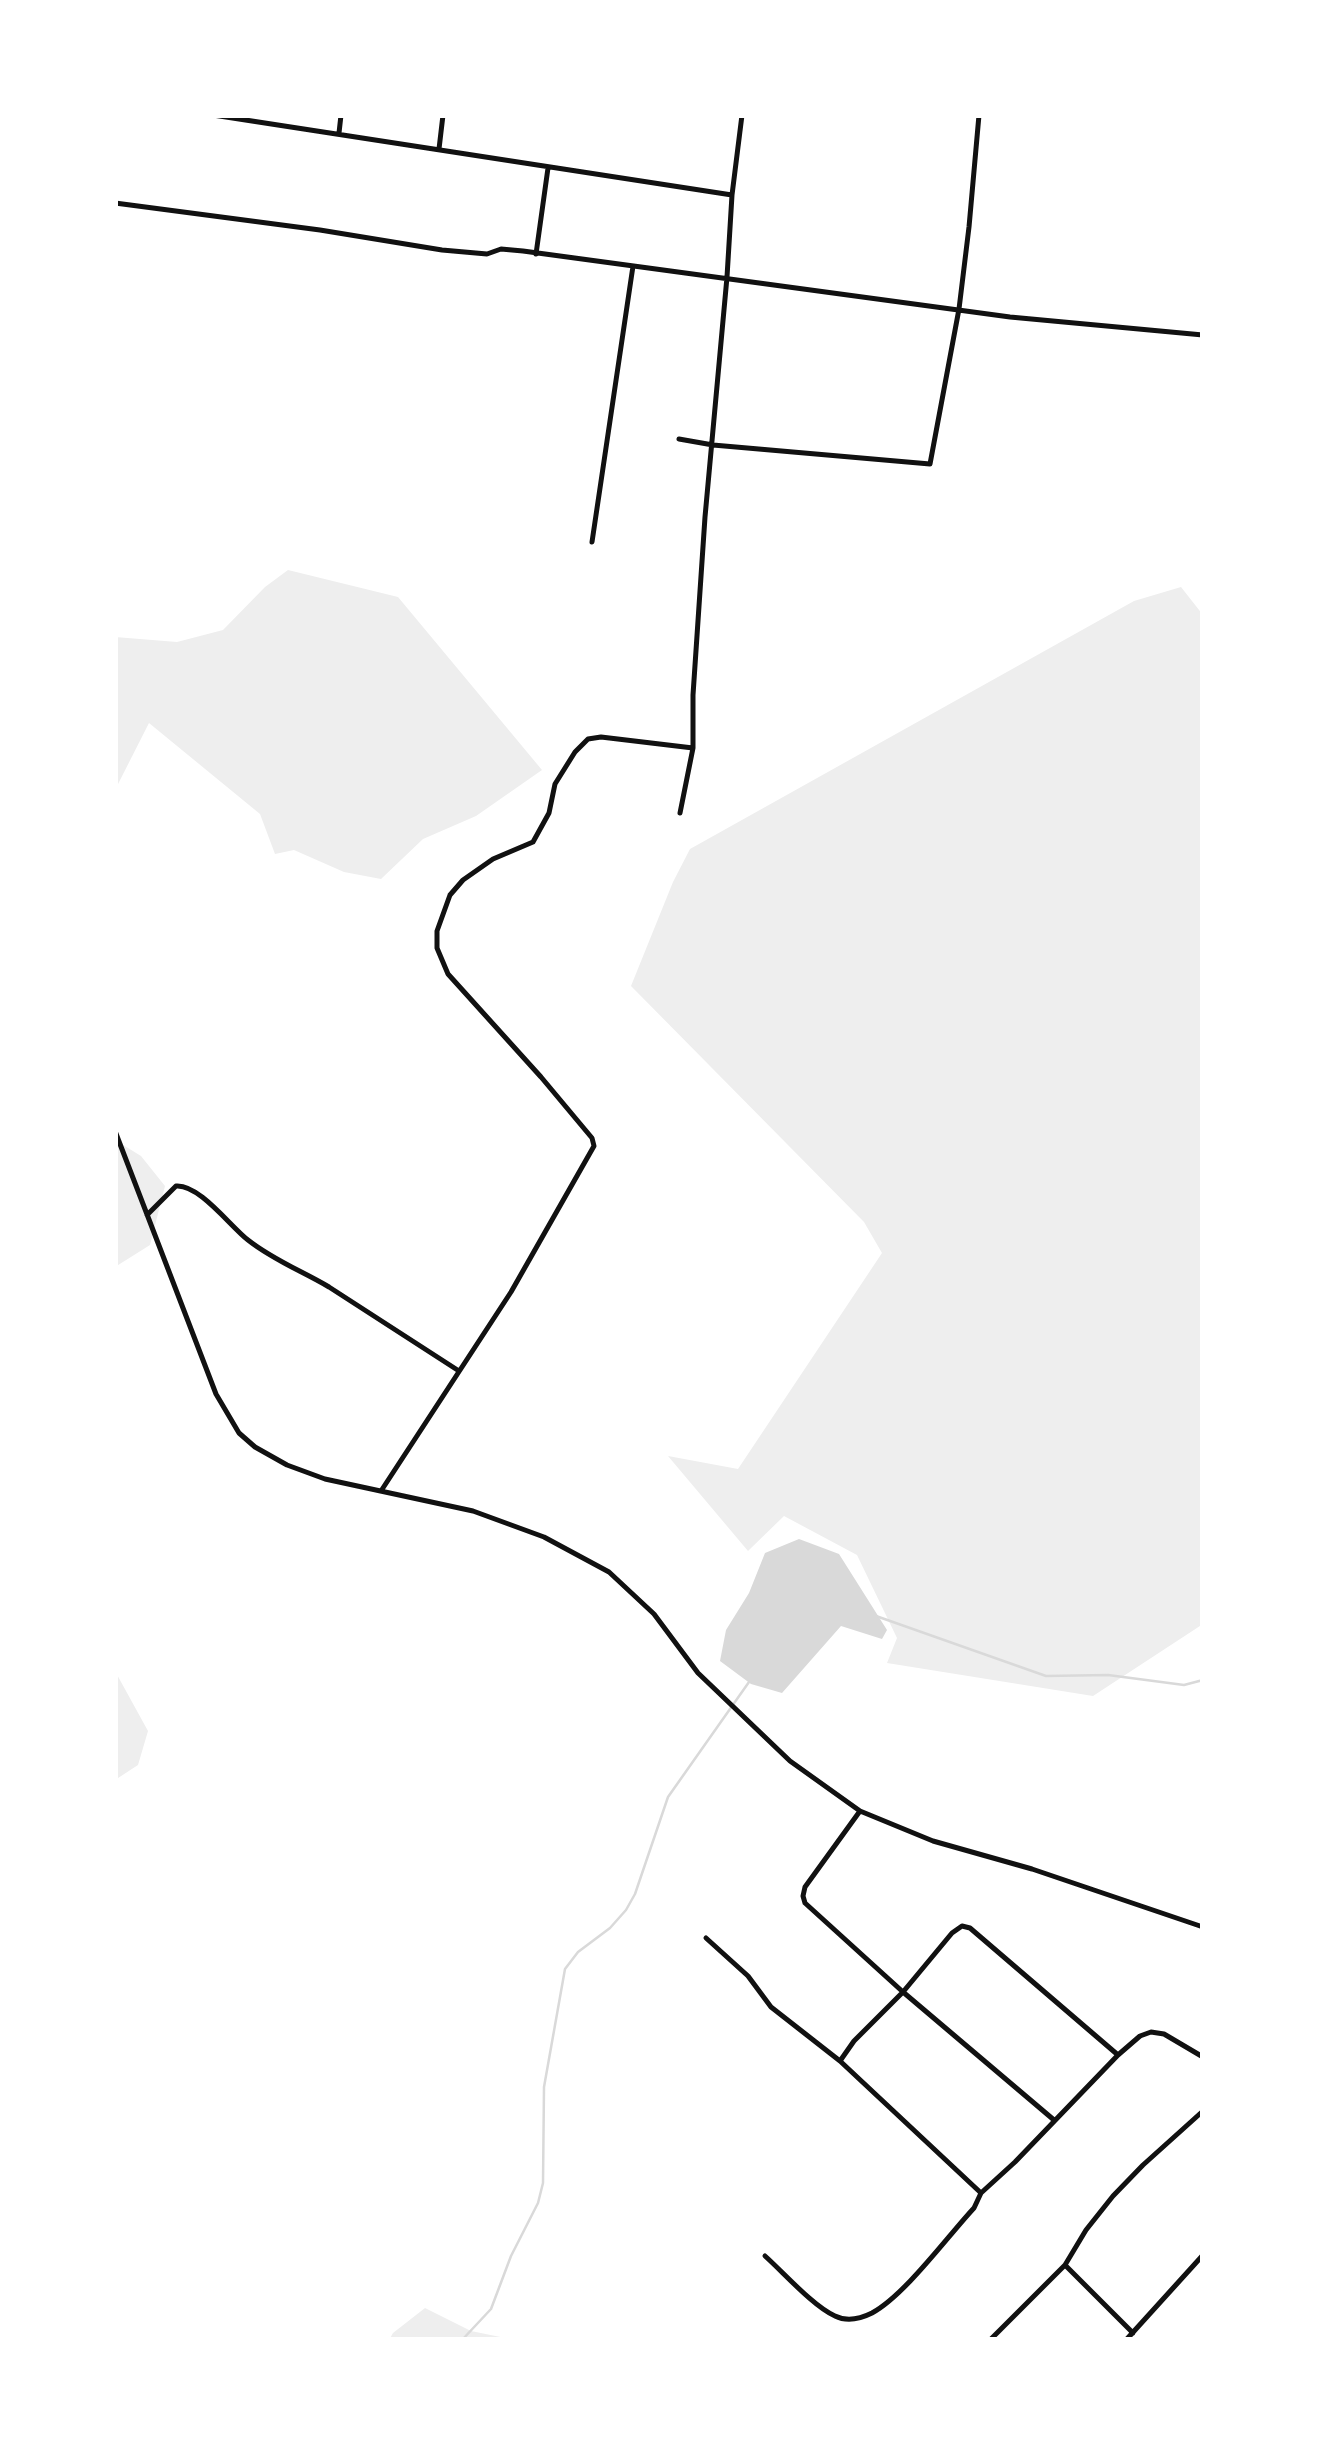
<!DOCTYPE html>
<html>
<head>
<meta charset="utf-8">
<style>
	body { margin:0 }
	#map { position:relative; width:1318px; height:2455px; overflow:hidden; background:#fff; font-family:"Noto Serif",serif }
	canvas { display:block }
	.frame { position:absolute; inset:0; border:118px solid #fff; pointer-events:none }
</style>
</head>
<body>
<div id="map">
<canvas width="1318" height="2455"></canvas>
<div class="frame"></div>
</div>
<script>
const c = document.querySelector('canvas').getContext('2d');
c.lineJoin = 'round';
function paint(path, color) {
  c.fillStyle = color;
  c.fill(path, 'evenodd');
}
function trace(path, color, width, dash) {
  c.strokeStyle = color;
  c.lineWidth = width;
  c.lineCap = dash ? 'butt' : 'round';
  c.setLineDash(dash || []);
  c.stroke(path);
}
paint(new Path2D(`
	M 288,570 L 398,597 L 542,770 L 476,816 L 423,839 L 381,879 L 344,872 L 294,850 L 275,854 L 260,814 L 149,723 L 115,790 L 115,637 L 177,642 L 223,630 L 265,587 Z
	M 1181,587 L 1203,615 L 1203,1624 L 1093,1696 L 887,1663 L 897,1638 L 857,1555 L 784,1516 L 748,1551 L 668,1456 L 738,1469 L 882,1253 L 864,1222 L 631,986 L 673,882 L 690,849 L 1134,601 Z
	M 115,1140 L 141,1156 L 165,1186 L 150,1245 L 115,1267 Z
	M 115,1671 L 148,1731 L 138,1765 L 115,1780 Z
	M 425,2308 L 471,2331 L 515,2340 L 389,2340 L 393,2333 Z`), '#eee');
paint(new Path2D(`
	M 799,1539 L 839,1554 L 887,1630 L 882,1639 L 841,1626 L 782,1693 L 751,1684 L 720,1661 L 726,1630 L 749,1593 L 765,1553 Z`), '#d9d9d9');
trace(new Path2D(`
	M 876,1616 L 1046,1676 L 1108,1675 L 1184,1685 L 1203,1680
	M 462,2340 L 491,2309 L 511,2256 L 538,2203 L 543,2183 L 544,2087 L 565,1969 L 578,1952 L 610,1928 L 626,1910 L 635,1894 L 668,1797 L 749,1682`), '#d9d9d9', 2.5);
trace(new Path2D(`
	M 213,115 L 732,195
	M 339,133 L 341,115
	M 439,149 L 443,115
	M 115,203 L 320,230 L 442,250 L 487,254 L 501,249 L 523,251 L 1010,317 L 1203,335
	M 536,254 L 548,168
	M 679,439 L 713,445 L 930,464 L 959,309 L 969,227 L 979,115
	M 592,542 L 633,266
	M 680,813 L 693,748 L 693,695 L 705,517 L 727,277 L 732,195 L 742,115
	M 115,1131 L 216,1394 L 239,1433 L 255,1447 L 287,1465 L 325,1479 L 473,1511 L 544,1537 L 609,1572 L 654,1614 L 698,1673 L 790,1761 L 860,1811 L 933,1841 L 1032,1869 L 1203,1927
	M 147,1215 L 176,1186 C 199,1184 230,1226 248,1240 C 273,1260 302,1271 329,1287 C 373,1315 416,1343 459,1371
	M 381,1491 L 511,1292 L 594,1146 L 592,1138 L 541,1077 L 448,974 L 437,948 L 437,931 L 450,895 L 463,880 L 493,859 L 533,842 L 549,813 L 555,784 L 575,752 L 588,739 L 601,737 L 693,748
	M 860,1811 L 805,1887 L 803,1896 L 805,1903 L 903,1992 L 952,1933 L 962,1926 L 970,1928 L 1118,2055
	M 706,1938 L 748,1976 L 771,2007 L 840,2061 L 981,2193
	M 840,2061 L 854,2041 L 903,1992 L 1054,2120
	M 765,2256 C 783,2272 814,2307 835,2316 C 847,2322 860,2319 872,2313 C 905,2295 947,2237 974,2208 L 981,2193 L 1015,2162 L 1118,2055 L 1140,2036 L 1151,2032 L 1164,2034 L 1203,2057
	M 1065,2265 L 1133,2333
	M 990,2340 L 1065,2265 L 1086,2230 L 1113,2196 L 1143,2165 L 1203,2111
	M 1126,2340 L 1203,2255`), '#111', 5);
</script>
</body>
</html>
